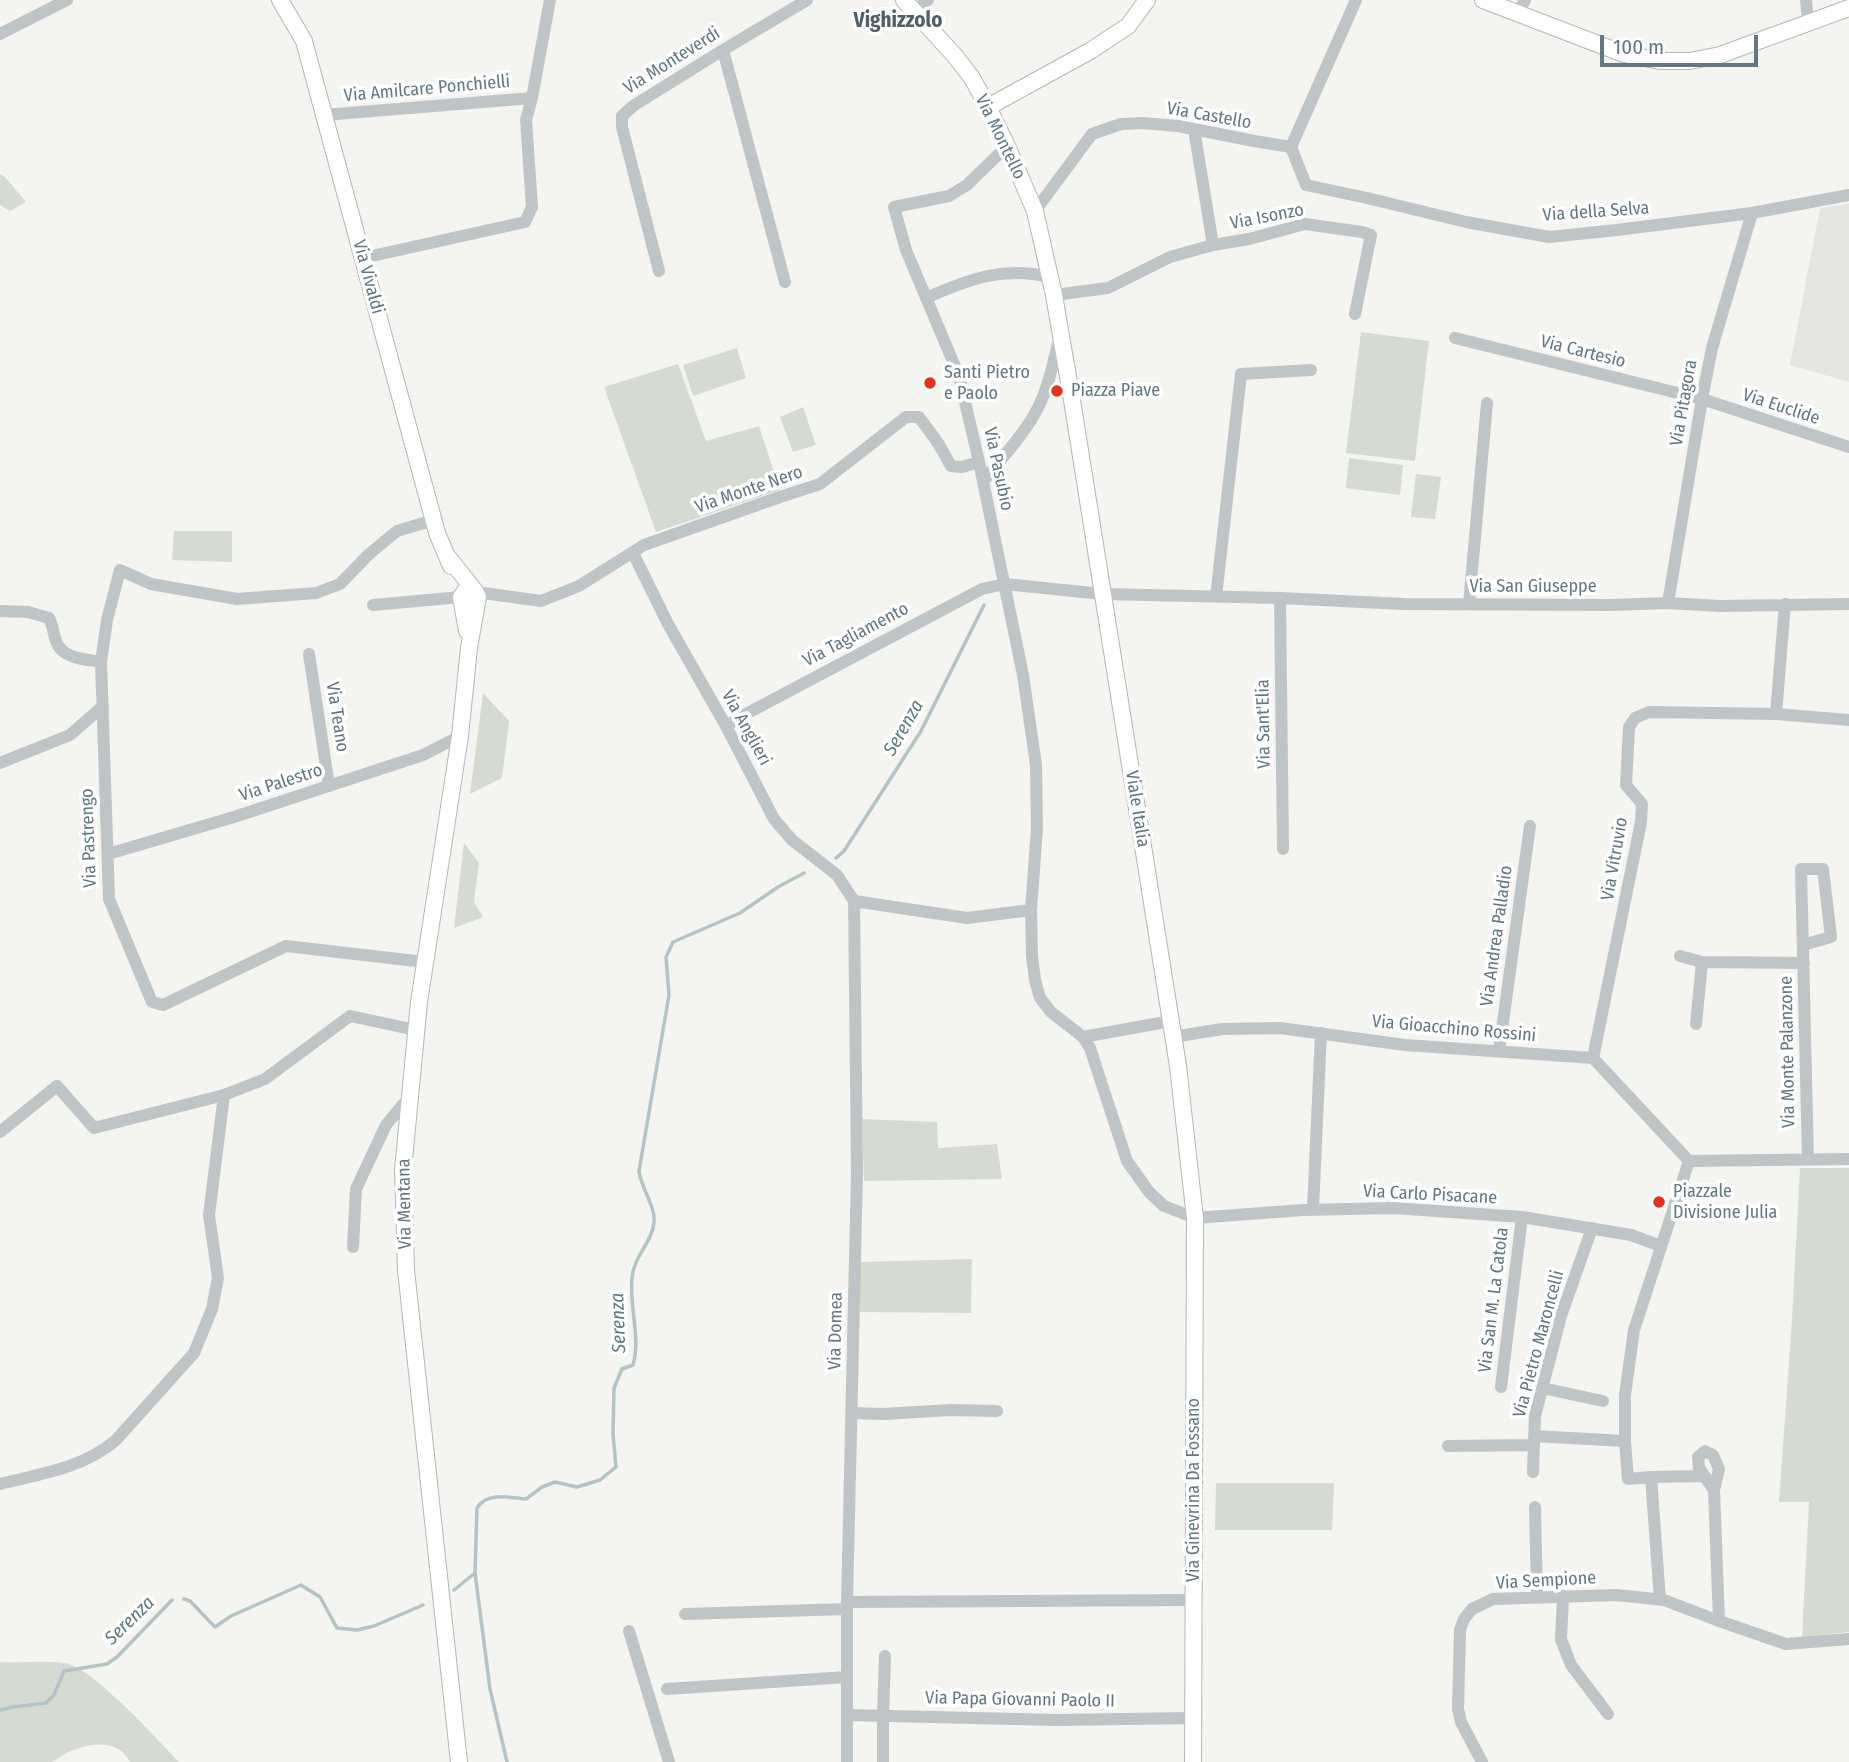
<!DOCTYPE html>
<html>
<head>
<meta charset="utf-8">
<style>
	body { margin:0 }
	#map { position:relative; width:1849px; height:1762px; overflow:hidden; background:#f4f4f0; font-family:"Fira Sans Condensed",sans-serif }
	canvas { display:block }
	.scale { position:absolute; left:1600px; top:35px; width:158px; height:32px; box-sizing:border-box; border:4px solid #627882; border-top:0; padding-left:9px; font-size:21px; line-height:24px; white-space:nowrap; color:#627882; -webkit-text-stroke:5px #fff; paint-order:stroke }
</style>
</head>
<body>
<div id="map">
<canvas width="1849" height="1762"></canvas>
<div class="scale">100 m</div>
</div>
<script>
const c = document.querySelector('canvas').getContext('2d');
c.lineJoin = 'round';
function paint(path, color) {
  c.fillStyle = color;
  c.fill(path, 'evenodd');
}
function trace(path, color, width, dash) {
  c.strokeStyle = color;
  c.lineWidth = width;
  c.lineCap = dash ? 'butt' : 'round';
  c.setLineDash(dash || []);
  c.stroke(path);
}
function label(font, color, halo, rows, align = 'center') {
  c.font = font + ' "Fira Sans Condensed",sans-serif';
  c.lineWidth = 7;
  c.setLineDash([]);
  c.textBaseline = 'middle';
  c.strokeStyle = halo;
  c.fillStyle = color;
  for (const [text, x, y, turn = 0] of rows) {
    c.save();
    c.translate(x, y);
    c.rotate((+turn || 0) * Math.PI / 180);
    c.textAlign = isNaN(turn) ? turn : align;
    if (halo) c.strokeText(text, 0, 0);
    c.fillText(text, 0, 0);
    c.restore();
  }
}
paint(new Path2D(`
	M 1849,204 L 1849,382 L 1790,365 L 1820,208 Z`), '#e5e5e3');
paint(new Path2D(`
	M 0,174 L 5,177 L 26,202 L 10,211 L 0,205 Z
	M 1361,332 L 1429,341 L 1415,461 L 1346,453 Z
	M 737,348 L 746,378 L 693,396 L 683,365 Z
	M 678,364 L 706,441 L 759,426 L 780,490 L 656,532 L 604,387 Z
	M 803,407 L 816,445 L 793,452 L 780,417 Z
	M 1349,458 L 1403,465 L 1400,495 L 1346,488 Z
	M 1416,474 L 1441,477 L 1435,519 L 1411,517 Z
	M 174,531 L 232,531 L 232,562 L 172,560 Z
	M 483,693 L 509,721 L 502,778 L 470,794 Z
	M 464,843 L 479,863 L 474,902 L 483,917 L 454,928 Z
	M 862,1119 L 937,1122 L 938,1148 L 997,1144 L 1002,1179 L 864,1181 Z
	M 1800,1168 L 1849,1168 L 1849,1632 L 1802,1637 L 1809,1502 L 1779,1502 L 1792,1320 Z
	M 972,1259 L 971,1313 L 860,1312 L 860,1262 Z
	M 1216,1483 L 1334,1483 L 1332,1530 L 1215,1530 Z
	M 0,1662 C 21,1663 44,1660 65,1663 C 93,1668 157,1739 179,1762 L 130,1762 C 117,1737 87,1743 65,1754 C 61,1756 56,1761 51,1762 C 39,1762 14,1762 0,1762 Z`), '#d6dbd1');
trace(new Path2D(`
	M 836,858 L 844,851 L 921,731 L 984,605
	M 454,1590 L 475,1573
	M 184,1599 L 190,1601 L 215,1627 L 231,1616 L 301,1585 L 320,1597 L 337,1628 L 357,1630 L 374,1626 L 423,1605
	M 0,1710 L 13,1707 L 46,1703 L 54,1695 L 64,1671 L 107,1664 L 117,1657 L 172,1600
	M 507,1762 L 490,1689 L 475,1573 L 477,1508 C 487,1491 510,1498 526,1499 L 542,1487 L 555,1482 L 577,1487 L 600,1480 L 616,1467 L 613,1434 L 614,1388 L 622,1369 L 633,1365 C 641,1337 629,1307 632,1278 C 633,1257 652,1243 654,1223 C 656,1207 641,1188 639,1171 L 669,995 L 666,957 L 673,942 L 740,913 L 778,887 L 804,873`), '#b4c4c6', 3.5);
const secondary = new Path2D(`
	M 280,0 L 304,41 L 437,533 L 451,566
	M 904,0 L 955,56 L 972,78 L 988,107 L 1007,146 L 1035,211 L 1054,295 L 1072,400 L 1178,1066 L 1195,1218 L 1193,1762
	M 1483,0 L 1624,54 L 1660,61 L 1690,61 L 1720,55 L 1849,8
	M 988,107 L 1090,51 L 1128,26 L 1147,0
	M 448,557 L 475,591 L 478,597 L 469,648 L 460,736 L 419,1002 L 403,1170 L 406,1270 L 459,1762
	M 467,631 L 461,597 L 466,590 L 470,589 L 475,591`);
trace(secondary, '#b1b8bb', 18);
trace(new Path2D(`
	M 1806,0 L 1808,23
	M 915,11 L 928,0
	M 1517,14 L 1525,0
	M 0,34 L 67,0
	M 723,50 L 785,282
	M 324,115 L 532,98
	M 1194,129 L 1213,245
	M 1007,146 L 967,185 L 949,196 L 894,207 L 906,250 L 959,376 L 979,462 L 1023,675 L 1036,765 L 1037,828 L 1031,910 L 1032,956 L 1035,980 L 1040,998 L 1051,1012 L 1083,1037 L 1090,1048 L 1127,1161 L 1149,1192 L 1164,1206 L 1195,1218 L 1303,1210 L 1393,1208 L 1522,1217 L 1631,1235 L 1661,1246
	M 1291,147 L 1306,185 L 1367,198 L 1466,222 L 1549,237 L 1617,230 L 1752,213 L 1849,195
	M 1291,147 L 1356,0
	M 1035,211 L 1092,134 L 1121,124 L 1142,123 L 1178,126 L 1254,141 L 1291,147
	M 363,258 L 525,222 L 532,207 L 526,120 L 532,98 L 550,0
	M 659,271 L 622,127 L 622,116 L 633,106 L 723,50 L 807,0
	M 1054,295 L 1108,288 L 1170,257 L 1213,245 L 1249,239 L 1305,224 L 1362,232 L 1371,235 L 1355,314
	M 926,298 C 969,279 1003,266 1050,277
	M 1455,338 L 1702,399 L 1849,447
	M 983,482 C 1000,459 1020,440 1034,415 C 1048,392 1053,362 1060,336
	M 633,553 L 668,624 L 726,726 L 774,819 L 792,840 L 837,875 L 854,901 L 857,1172 L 847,1602 L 847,1762
	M 476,592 L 541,601 L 579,586 L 644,545 L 780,497 L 820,484 L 906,417 L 919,417 L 938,443 L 951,466 L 962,467 L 979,462
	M 1216,597 L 1241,374 L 1311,370
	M 1280,598 L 1283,849
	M 1668,603 L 1702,399 L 1712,348 L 1752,213
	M 1469,604 L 1487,403
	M 373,605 L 461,597
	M 0,611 L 28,612 L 49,618 C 53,625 53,633 56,641 C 62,659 85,659 101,662
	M 309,654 L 329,786
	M 1776,714 L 1785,604
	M 726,726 L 742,716 L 982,589 L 1005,584 L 1102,594 L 1280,598 L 1403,604 L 1610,605 L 1668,603 L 1720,606 L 1849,604
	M 0,763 L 70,735 L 103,706
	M 108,854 L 234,817 L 423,755 L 460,736
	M 854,901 L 967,918 L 1031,910
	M 1803,945 L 1831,937 L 1823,869 L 1801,869 L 1808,1159
	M 1680,956 L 1702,962
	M 425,962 L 286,946 L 163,1005 L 152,1002 L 109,899 L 101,662 L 107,620 L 120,570 L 151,584 L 237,599 L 316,593 L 340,584 L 368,555 L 397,531 L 434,520
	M 1696,1024 L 1702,962 L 1804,963
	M 1083,1037 L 1171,1021
	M 1173,1037 L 1222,1029 L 1280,1028 L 1405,1045 L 1593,1058 L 1689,1161
	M 1499,1051 L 1530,826
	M 1593,1058 L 1641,822 L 1642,804 L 1626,785 L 1629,727 L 1635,718 L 1649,712 L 1776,714 L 1849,720
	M 0,1132 L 57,1086 L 94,1128 L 224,1095 L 265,1079 L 350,1016 L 416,1030
	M 1689,1161 L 1634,1330 L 1625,1395 L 1625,1441 L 1628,1479 L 1651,1477 L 1705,1476
	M 1689,1161 L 1849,1159
	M 1313,1209 L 1321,1033
	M 353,1247 L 356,1189 L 386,1125 L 410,1096
	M 1501,1387 L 1522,1217
	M 1542,1388 L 1603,1401
	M 851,1413 L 883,1414 L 951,1410 L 997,1411
	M 1534,1436 L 1625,1441
	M 1448,1446 L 1533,1445
	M 1533,1472 L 1535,1416 L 1561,1316 L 1592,1228
	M 1651,1477 L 1660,1600
	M 0,1484 C 40,1474 84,1468 116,1440 L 194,1353 L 212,1309 L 218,1278 L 209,1215 L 224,1095
	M 1714,1490 L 1699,1468 L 1698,1457 L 1705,1451 L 1713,1455 L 1719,1469 L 1714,1490 L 1719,1621
	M 1535,1507 L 1537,1597
	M 1563,1596 L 1561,1639 L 1571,1665 L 1608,1714
	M 847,1602 L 1193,1600
	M 685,1614 L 847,1609
	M 629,1631 L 669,1762
	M 667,1689 L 847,1677
	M 847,1715 L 1058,1720 L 1192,1718
	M 883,1762 L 883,1716 L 885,1656
	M 1482,1762 L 1461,1722 L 1458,1709 L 1460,1630 L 1464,1619 L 1472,1609 L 1493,1599 L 1616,1595 L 1664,1600 L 1719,1621 L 1786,1644 L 1849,1639`), '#bfc4c6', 12);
trace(secondary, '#fff', 16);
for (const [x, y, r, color] of [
	[930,383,7,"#e8311c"],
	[1057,391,7,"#e8311c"],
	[1659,1202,7,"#e8311c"]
]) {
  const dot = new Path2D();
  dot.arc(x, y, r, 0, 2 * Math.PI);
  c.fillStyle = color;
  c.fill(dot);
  trace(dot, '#fff', 2.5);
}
label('18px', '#627882', '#fff', [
	["Via Monteverdi",672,61,-32],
	["Via Amilcare Ponchielli",427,89,-5],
	["Via Castello",1209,116,10],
	["Via Montello",1000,137,64],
	["Via della Selva",1596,212,-4],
	["Via Isonzo",1267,217,-11],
	["Via Vivaldi",368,277,75],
	["Via Cartesio",1583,352,14],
	["Via Pitagora",1684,403,-80],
	["Via Euclide",1781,407,18],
	["Via Pasubio",998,469,78],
	["Via Monte Nero",749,490,-19],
	["Via San Giuseppe",1533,587],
	["Via Tagliamento",856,635,-28],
	["Via Teano",337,717,81],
	["Via Sant'Elia",1264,724,-91],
	["Via Anglieri",746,728,61],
	["Via Palestro",281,783,-18],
	["Viale Italia",1137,809,81],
	["Via Pastrengo",89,838,-92],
	["Via Vitruvio",1615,859,-80],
	["Via Andrea Palladio",1497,936,-82],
	["Via Gioacchino Rossini",1454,1029,5],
	["Via Monte Palanzone",1788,1052,-91],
	["Via Carlo Pisacane",1430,1195,3],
	["Via Mentana",405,1204,-91],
	["Via San M. La Catola",1494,1300,-83],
	["Via Domea",836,1331,-89],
	["Via Pietro Maroncelli",1539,1344,-75],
	["Via Ginevrina Da Fossano",1194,1490,-90],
	["Via Sempione",1546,1581,-3],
	["Via Papa Giovanni Paolo II",1020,1700,1]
]);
label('18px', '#627882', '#fff', [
	["Santi Pietro",944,373],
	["e Paolo",944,394],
	["Piazza Piave",1071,391],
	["Piazzale",1673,1192],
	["Divisione Julia",1673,1213]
], 'left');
label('italic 19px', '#5e7b7f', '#fff', [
	["Serenza",904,728,-60],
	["Serenza",619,1323,-92],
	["Serenza",130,1621,-44]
]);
label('bold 21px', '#506067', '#fff', [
	["Vighizzolo",898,21]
]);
</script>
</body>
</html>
